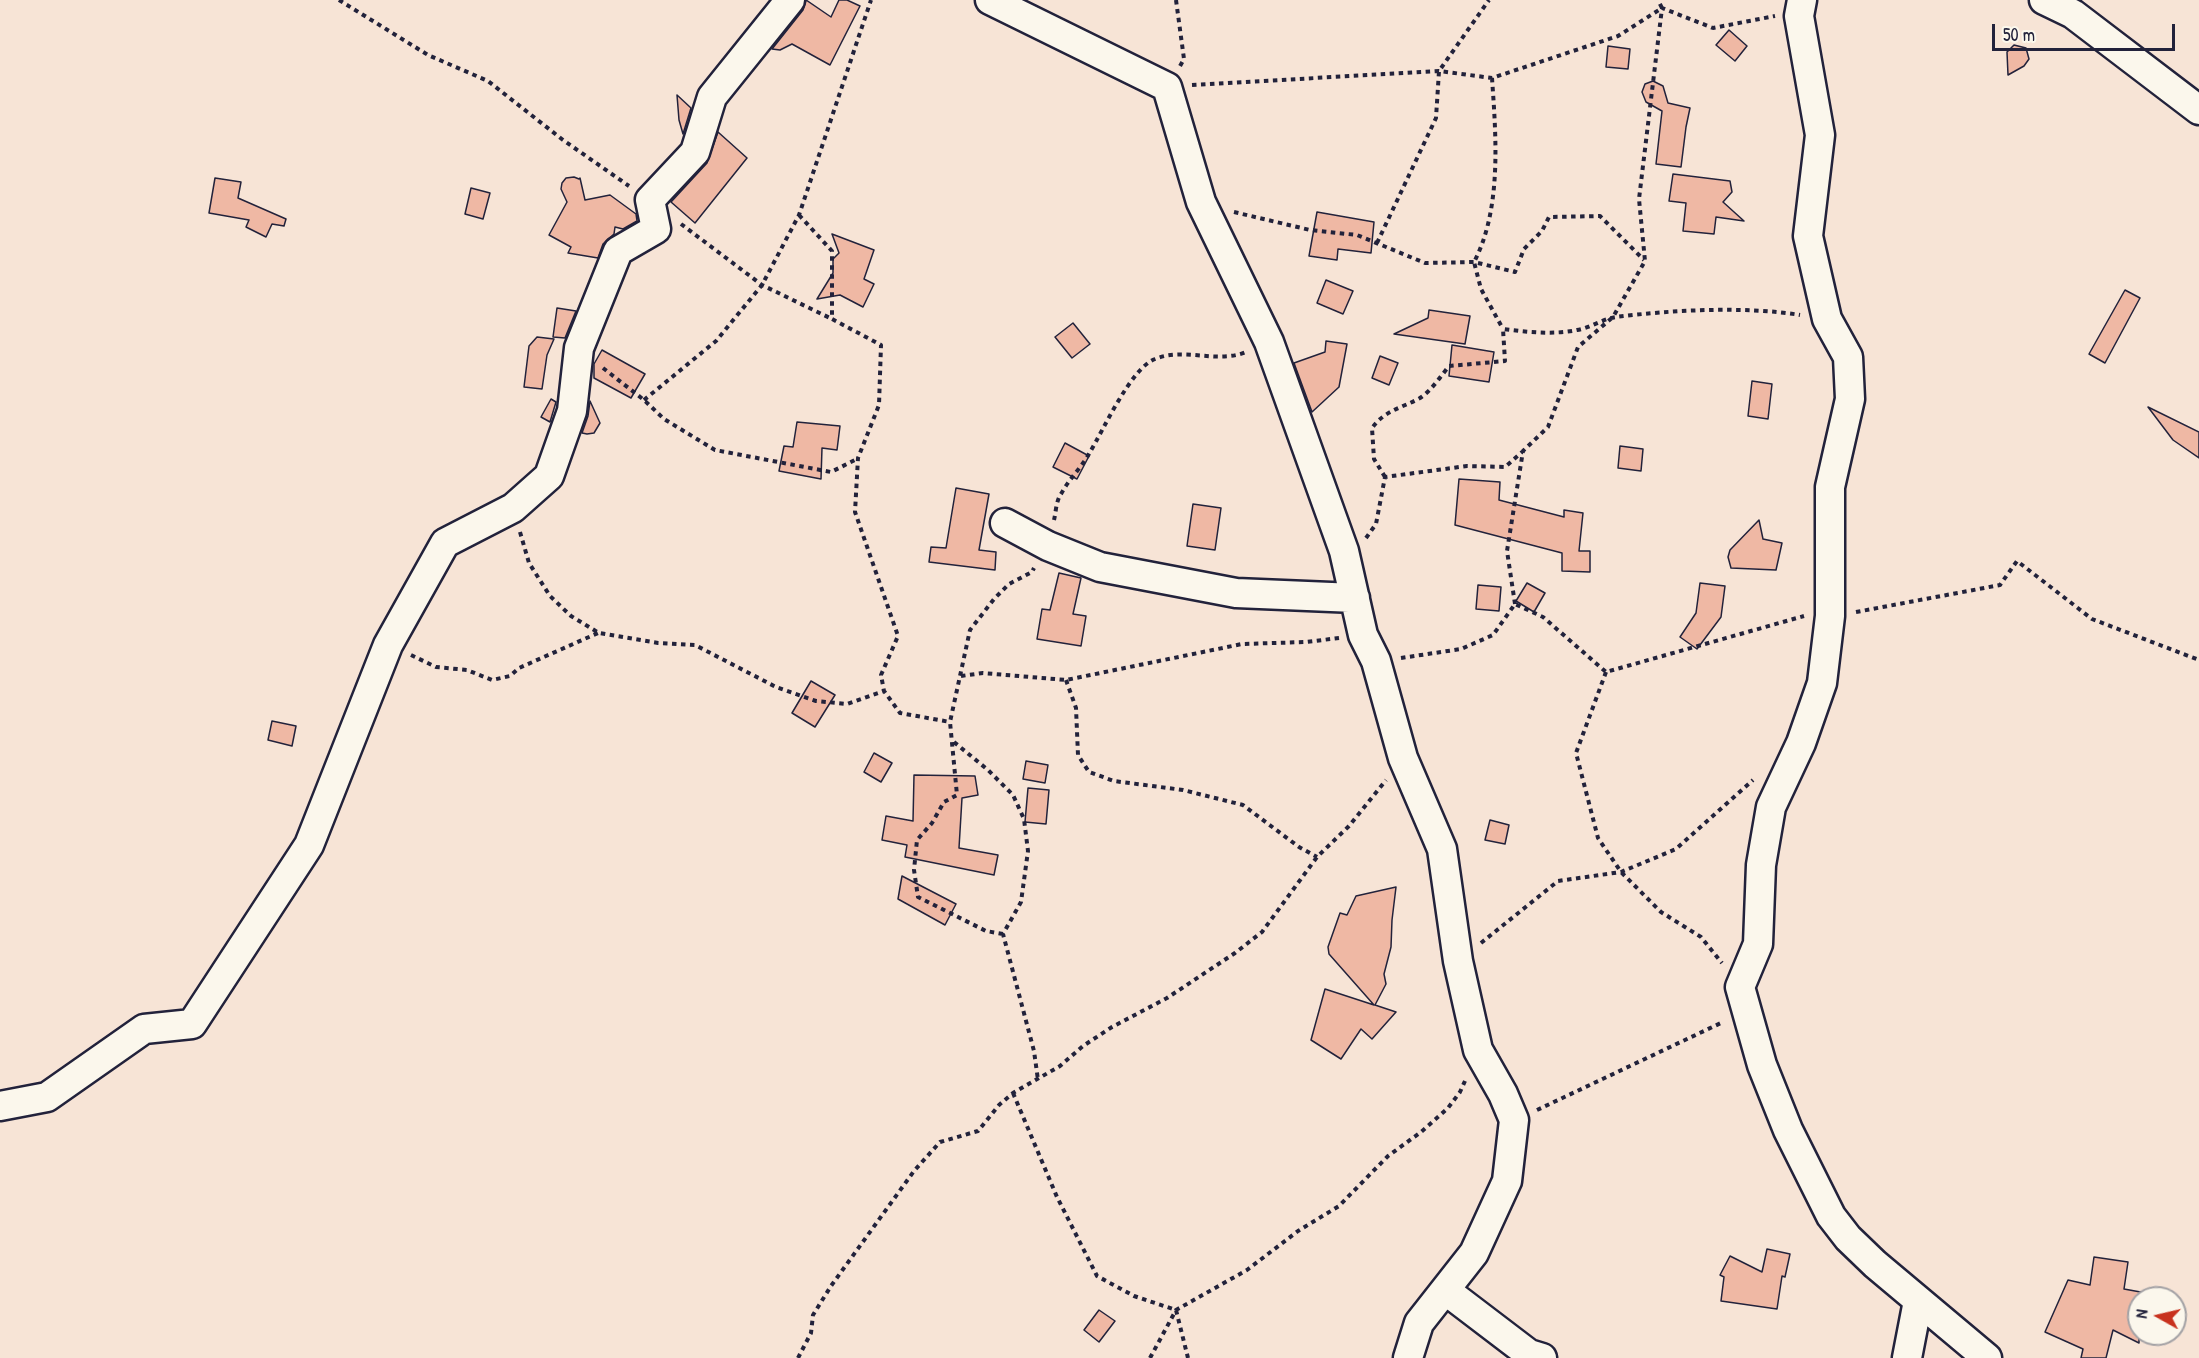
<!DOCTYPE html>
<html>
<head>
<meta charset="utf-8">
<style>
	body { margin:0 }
	#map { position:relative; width:2199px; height:1358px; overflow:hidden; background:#f7e4d6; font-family:"Patrick Hand",sans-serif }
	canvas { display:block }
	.north { position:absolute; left:2127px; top:1286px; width:60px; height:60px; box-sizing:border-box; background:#fbf7ec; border:2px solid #a4a2a5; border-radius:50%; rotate:278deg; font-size:16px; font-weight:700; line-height:24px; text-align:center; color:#22223b }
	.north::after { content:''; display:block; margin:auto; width:21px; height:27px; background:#c8321e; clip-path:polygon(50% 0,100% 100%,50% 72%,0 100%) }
	.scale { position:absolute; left:1992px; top:24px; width:183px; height:27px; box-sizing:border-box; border:3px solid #22223b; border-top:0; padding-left:8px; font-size:18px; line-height:21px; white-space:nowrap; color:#22223b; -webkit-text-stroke:4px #fbf7ec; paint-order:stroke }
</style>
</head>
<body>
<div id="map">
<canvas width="2199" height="1358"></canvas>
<div class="north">N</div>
<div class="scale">50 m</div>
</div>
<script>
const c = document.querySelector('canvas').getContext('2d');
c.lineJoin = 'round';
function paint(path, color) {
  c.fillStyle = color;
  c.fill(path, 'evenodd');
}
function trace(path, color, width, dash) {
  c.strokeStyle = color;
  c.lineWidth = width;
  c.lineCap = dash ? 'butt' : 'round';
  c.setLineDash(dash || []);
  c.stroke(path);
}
const building = new Path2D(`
	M 806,0 L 831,17 L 839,0 L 847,0 L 860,6 L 830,65 L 792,44 L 780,50 L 772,49 L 803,10 Z
	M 1729,30 L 1747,46 L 1735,61 L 1716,45 Z
	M 2014,45 L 2026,48 L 2029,59 L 2024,66 L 2008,75 L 2007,52 Z
	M 1608,46 L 1630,49 L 1628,69 L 1606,67 Z
	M 1653,81 L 1663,86 L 1668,103 L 1690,108 L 1686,127 L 1681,167 L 1656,164 L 1662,111 L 1646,102 L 1642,92 L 1645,84 Z
	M 677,95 L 691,108 L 683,134 L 679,120 Z
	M 718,132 L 747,158 L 695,223 L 671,202 L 707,163 Z
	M 1673,174 L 1730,181 L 1732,192 L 1723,202 L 1744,221 L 1716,217 L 1714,234 L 1683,231 L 1686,203 L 1669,201 Z
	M 574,177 L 579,179 L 580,178 L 585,200 L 610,195 L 636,214 L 637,221 L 623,229 L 615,227 L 614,234 L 603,244 L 598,258 L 568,253 L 571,247 L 549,235 L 567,202 L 561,189 L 562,183 L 566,178 Z
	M 215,178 L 241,182 L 238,198 L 286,219 L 284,226 L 272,224 L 266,237 L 246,227 L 249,220 L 209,213 Z
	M 471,188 L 490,193 L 483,219 L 465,214 Z
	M 1317,212 L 1374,222 L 1371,253 L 1338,249 L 1337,260 L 1309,256 Z
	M 832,234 L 874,250 L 864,279 L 874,284 L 863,307 L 840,295 L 817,299 L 833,273 L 833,259 L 839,253 Z
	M 1326,280 L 1353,291 L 1343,314 L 1317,303 Z
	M 2125,290 L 2140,298 L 2105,363 L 2089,354 Z
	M 557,308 L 576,311 L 565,338 L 553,337 Z
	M 1429,310 L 1470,316 L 1465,344 L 1394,334 L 1428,318 Z
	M 1073,323 L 1090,344 L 1072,358 L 1055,337 Z
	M 537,337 L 554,339 L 547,355 L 542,389 L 524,387 L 529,346 Z
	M 1326,341 L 1347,344 L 1339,387 L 1312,412 L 1294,363 L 1325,352 Z
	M 1452,345 L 1494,352 L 1489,382 L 1449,376 Z
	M 602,350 L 645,374 L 631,398 L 594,378 L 594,364 Z
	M 1380,356 L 1398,363 L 1389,385 L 1372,378 Z
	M 1752,381 L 1772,384 L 1768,419 L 1748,416 Z
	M 551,399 L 556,402 L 550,422 L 541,417 Z
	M 590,401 L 600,423 L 594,433 L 587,434 L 582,433 L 588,416 Z
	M 2148,407 L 2199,432 L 2199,458 L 2173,440 Z
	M 797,422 L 840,426 L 837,450 L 822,448 L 821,479 L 779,471 L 784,446 L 793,447 Z
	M 1065,443 L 1089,456 L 1077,479 L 1053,467 Z
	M 1620,446 L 1643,449 L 1641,471 L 1618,468 Z
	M 1459,479 L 1500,482 L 1499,500 L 1564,517 L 1564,510 L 1583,513 L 1579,551 L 1590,551 L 1590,572 L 1562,571 L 1562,553 L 1455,525 Z
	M 956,488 L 989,494 L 979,550 L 996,552 L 995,570 L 929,562 L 931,547 L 946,548 Z
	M 1193,504 L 1221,508 L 1215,550 L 1187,546 Z
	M 1759,520 L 1763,539 L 1782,543 L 1776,570 L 1731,568 L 1728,557 L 1730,550 Z
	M 1059,573 L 1081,578 L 1073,614 L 1086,616 L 1081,646 L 1037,639 L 1042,609 L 1050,610 Z
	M 1527,583 L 1545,593 L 1534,612 L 1516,601 Z
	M 1700,583 L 1725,586 L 1721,617 L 1697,649 L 1680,637 L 1696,613 Z
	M 1478,585 L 1501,587 L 1499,611 L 1476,609 Z
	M 811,681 L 835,695 L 815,727 L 792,713 Z
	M 272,721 L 296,726 L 292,746 L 268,740 Z
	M 874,753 L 892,763 L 881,782 L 864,772 Z
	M 1026,761 L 1048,765 L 1045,783 L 1023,779 Z
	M 914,775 L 975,776 L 978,795 L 962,798 L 959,848 L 998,855 L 994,875 L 905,857 L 907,845 L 882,840 L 886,816 L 913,821 Z
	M 1028,788 L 1049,790 L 1046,824 L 1025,822 Z
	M 1490,820 L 1509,825 L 1505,844 L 1485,840 Z
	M 902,876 L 956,904 L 945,925 L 898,899 Z
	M 1396,887 L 1392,920 L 1391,947 L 1384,974 L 1386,984 L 1375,1005 L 1396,1012 L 1372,1039 L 1361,1029 L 1341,1059 L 1311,1040 L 1325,989 L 1374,1005 L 1329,954 L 1328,947 L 1340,913 L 1347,915 L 1356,896 Z
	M 1767,1249 L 1790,1254 L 1785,1277 L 1782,1276 L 1777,1309 L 1721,1301 L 1724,1277 L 1720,1275 L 1730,1256 L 1762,1272 Z
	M 2094,1257 L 2128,1262 L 2124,1289 L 2146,1293 L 2146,1298 L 2139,1298 L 2139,1343 L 2113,1330 L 2106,1358 L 2081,1358 L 2083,1349 L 2045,1332 L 2068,1280 L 2090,1285 Z
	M 1099,1310 L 1115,1321 L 1099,1342 L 1084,1330 Z`);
paint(building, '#efb8a4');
trace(building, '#22223b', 1.5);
const minor = new Path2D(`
	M 990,0 L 1167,87 L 1201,202 L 1269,342 L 1344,551 L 1363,635 L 1376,661 L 1403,758 L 1442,849 L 1458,961 L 1478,1050 L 1503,1094 L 1514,1120 L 1507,1181 L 1474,1253 L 1419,1323 L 1408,1358
	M 1802,0 L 1799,16 L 1820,135 L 1808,236 L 1827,319 L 1848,357 L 1850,399 L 1830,487 L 1830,616 L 1822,683 L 1801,743 L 1771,807 L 1761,865 L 1758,944 L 1740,987 L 1762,1065 L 1788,1130 L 1831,1216 L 1848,1238 L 1875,1264 L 1987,1358
	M 2044,0 L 2073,14 L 2199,110
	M 1005,523 L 1048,546 L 1100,567 L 1236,593 L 1355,598
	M 0,1106 L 47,1097 L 144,1029 L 192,1024 L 309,845 L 388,645 L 445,543 L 513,508 L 549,476 L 572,411 L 579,348 L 618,251 L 656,229 L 650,200 L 695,152 L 712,97 L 790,0
	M 1445,1290 L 1529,1354 L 1542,1358
	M 1907,1358 L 1918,1301`);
trace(minor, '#22223b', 33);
trace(new Path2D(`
	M 339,0 L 428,55 L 488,81 L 563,140 L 629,186
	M 1176,0 L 1184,59 L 1180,66
	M 1492,78 C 1496,136 1502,209 1474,262 L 1481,289 L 1503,329
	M 1192,85 L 1439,71 L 1492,78 L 1618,36 L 1662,8 L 1658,0
	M 1234,212 L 1310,230 L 1357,235 L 1425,263 L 1474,262 L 1515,272 L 1524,249 L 1542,231 L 1549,217 L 1600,216 L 1644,260
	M 799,215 L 832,251 L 832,319 L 881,345 L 879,405 L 858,458 L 855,512 L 898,636 L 881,675 L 884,691
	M 681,224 L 762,285 L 832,319
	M 1377,243 L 1436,118 L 1439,71 L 1489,0
	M 603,368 L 644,400 L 664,419 L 715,450 L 831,472 L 857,459
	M 644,400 L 716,341 L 762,285 L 799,215 L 871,0
	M 1385,477 L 1374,459 L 1372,428 C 1385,410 1402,408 1420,398 C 1431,391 1441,376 1449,366 L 1505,361 L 1503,329 C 1527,332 1553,335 1577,330 C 1590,328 1602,319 1616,317 C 1671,310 1746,306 1800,315
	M 1054,520 C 1056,512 1056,501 1061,494 C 1069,479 1082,467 1090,452 C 1104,429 1131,368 1155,359 C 1184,347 1217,364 1246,352
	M 520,532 L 529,563 L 550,596 L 571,616 L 599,633 L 658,643 L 695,645 L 776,687 L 816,701 L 847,704 L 884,691 L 900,713 L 950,722
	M 1366,538 L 1376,524 L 1385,477 L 1467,466 L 1505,467 L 1522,452
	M 1515,604 L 1507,551 L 1523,451 L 1548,427 L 1578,347 L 1613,317 L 1645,261 L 1639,199 L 1662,8 L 1713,28 L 1775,16
	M 1856,612 L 2000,585 L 2017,561 L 2092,619 L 2199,660
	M 411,655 L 436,667 L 467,670 L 492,680 L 510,676 L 519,668 L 598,633
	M 1401,658 L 1461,649 L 1493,635 L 1515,604 L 1543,617 L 1606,672 L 1804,616
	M 1606,672 L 1576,753 L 1598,838 L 1621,872 L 1661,912 L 1701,937 L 1722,963
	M 961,676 L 983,673 L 1066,680 L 1242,644 L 1306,642 L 1339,638
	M 1066,680 L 1076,708 L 1078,755 L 1089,772 L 1114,781 L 1183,790 L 1243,805 L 1299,847 L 1317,857
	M 954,742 L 988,770 L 1013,795 L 1024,819 L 1028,851 L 1021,902 L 1003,934 L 1034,1051 L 1038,1080
	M 1003,934 L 986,931 L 918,897 L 914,870 L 917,840 L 932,823 L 944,802 L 957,795 L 950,722 L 970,630 L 994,599 L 1009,584 L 1032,572 L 1034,568
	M 1481,943 L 1558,881 L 1621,872 L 1676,849 L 1753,780
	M 1013,1093 L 1057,1197 L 1097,1276 L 1134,1296 L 1176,1310 L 1188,1358
	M 1537,1110 L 1723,1022
	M 798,1358 L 811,1333 L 813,1315 L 831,1286 L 914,1171 L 940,1142 L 978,1131 L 999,1105 L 1013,1093 L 1060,1066 L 1083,1046 L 1112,1027 L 1167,998 L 1235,953 L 1262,932 L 1317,857 L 1349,826 L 1386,780
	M 1150,1358 L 1176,1310 L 1247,1270 L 1298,1231 L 1339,1206 L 1388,1156 L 1421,1132 L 1448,1108 L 1460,1092 L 1465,1081`), '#22223b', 4, [4.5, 4.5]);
trace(minor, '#fbf7ec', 28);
</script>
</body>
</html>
